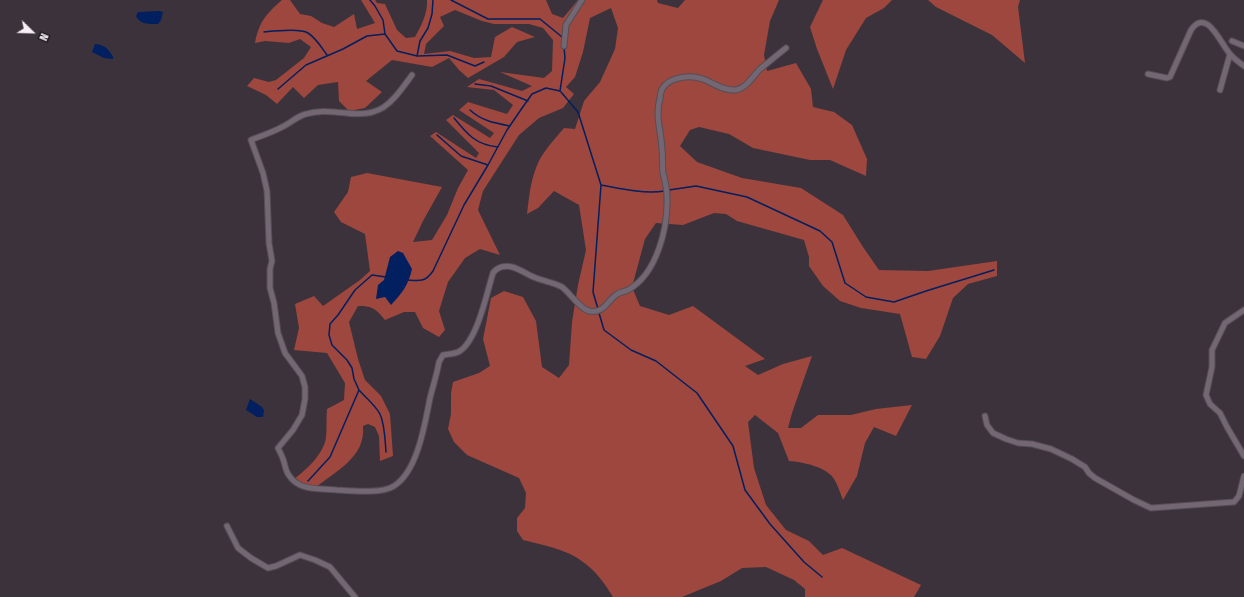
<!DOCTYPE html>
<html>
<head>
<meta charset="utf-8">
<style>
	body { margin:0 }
	#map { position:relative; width:1244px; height:597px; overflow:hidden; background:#3b323c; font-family:"Fira Sans Condensed",sans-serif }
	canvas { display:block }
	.north { position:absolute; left:12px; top:12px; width:40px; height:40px; -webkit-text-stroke:3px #201b20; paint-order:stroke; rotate:113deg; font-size:11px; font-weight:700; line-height:16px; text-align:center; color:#f7f1f7 }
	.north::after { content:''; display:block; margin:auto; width:14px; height:18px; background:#f7f1f7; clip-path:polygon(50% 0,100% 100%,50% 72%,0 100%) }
</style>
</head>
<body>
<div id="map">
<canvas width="1244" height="597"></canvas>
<div class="north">N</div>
</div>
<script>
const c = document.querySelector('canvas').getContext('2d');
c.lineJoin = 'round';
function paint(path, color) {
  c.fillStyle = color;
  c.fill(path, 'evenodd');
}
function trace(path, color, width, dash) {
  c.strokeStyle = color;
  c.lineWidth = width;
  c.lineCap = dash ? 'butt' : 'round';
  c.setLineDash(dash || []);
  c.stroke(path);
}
paint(new Path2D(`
	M 282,0 L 290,0 L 300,14 L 311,16 L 322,23 L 334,27 L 354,14 L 357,29 L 375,23 L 361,0 L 375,0 L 377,3 L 385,4 L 397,30 L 406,38 L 415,37 C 421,26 428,13 427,0 L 546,0 L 552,14 L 563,18 L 578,0 L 657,0 L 658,3 L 678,8 L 685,0 L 779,0 L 770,21 L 764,55 L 767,71 L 796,63 L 811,89 L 813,107 L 834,112 L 852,125 L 867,159 L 866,176 L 830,160 L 810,160 L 753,148 L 729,134 L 699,127 L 690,130 L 680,146 L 697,162 L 742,178 L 801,188 L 843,215 L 863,247 L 879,270 L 928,271 L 997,261 L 997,276 L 968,284 L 953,298 L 940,336 L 926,359 L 912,357 L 900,314 L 861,308 L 840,301 L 823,286 L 809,266 L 809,257 L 804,240 L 737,221 L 726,214 L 714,213 L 683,225 L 656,223 L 645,239 L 632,287 L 640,306 L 669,315 L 693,306 L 765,359 L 745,366 L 758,375 L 783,364 L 812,356 L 792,413 L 788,428 L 801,428 L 818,415 L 851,415 L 876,409 L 912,405 L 896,436 L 874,427 L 865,443 L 857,476 L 843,500 C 840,493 838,485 834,479 C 827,467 803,462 789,461 L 778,433 L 755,415 L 748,422 L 754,468 L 766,505 L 786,530 L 809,541 L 823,555 L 842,548 L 921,585 L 914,597 L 805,597 L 805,589 L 794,580 L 766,567 L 742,568 L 721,581 L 682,597 L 613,597 C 605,584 596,571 583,562 C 567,549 542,545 523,540 L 517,531 L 517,518 L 525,508 L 526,493 L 519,478 L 467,455 L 454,442 L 448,429 L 451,414 L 451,393 L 453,382 L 479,373 L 490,366 L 483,339 L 491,298 L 504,291 L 523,297 L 536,321 L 542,367 L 559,378 L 569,365 L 572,322 L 578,285 L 586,250 L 579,205 L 554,191 L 538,208 L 527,214 C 529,199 530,183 536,168 C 541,153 554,140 564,128 L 575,129 L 584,101 L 600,82 L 615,49 L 618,28 L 611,8 L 590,18 L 583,52 L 575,77 L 566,87 L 574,94 L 563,108 L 539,118 L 519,135 L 483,191 L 478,210 L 500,255 L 480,249 L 465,258 L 448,282 L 439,311 L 445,330 L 439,337 L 423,328 L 415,312 L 404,312 L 385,320 C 376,309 373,306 358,306 L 349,322 L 358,359 L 365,380 L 381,396 L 390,414 L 393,456 L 380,461 L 379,436 L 375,427 L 368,424 L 363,426 C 366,457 336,471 315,488 L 293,480 C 306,470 323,455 326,438 C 327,429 326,419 327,409 L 344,400 L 345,383 L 327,353 L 294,350 L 299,328 L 295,304 L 314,296 L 323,306 L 360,280 L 370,271 L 365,234 L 341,222 L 334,212 L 348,192 L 351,177 L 367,173 L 442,187 L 423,221 L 413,242 L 432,240 L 447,215 L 458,188 L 468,170 L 430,136 L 436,132 L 476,158 L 479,153 L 446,120 L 453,115 L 490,138 L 494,133 L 459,110 L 468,102 L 507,114 L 513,105 L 494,90 L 467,87 L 479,79 L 522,91 L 532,86 L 500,72 L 544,78 L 552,71 L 553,40 L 543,28 L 529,24 L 494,24 L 482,21 L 455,10 L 440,17 L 444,26 L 426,44 L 424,54 L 450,51 L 474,58 L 491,57 L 495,37 L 512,27 L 535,37 L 517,42 L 504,57 L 468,78 L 459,70 L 449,58 L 432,67 L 392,60 L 366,81 L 382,92 L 365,108 L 349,111 L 339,101 L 338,82 L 318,85 L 304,98 L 293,87 L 277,104 L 266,95 L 247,86 L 254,78 L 269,82 L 276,80 L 304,58 L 311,47 L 300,39 L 289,43 L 265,41 L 255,43 C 259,22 266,14 282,0 Z
	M 823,0 L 892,0 L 884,8 L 866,18 L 846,50 L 833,89 L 817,49 L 810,27 Z
	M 928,0 L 1020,0 L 1018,7 L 1025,63 L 992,35 L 936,7 Z`), '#9e473e');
paint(new Path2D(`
	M 159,11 L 163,12 L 161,20 L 158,24 C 150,24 140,25 136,16 L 138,12 Z
	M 95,44 C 105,45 109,49 113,57 L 113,59 L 104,58 L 92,52 Z
	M 398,251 L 403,253 L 412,269 C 408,286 402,293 391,305 L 385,297 L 376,299 L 378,285 L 384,280 L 390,257 Z
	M 250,399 L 262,407 L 264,410 L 263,417 L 257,417 L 246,410 Z`), '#021f5f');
trace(new Path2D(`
	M 370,0 L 375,6 L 383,20 L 385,34 L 397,51 L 417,56 L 420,41 L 428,28 L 432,14 L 433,0
	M 451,0 L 488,19 L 540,19 L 562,37
	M 264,32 C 274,31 300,28 308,33 C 316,38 322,48 327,55
	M 418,56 L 447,55 L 475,66 L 484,62
	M 475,84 L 491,86 L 528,101
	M 278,89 L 306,65 L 343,49 L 367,36 L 385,34
	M 561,92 L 578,112 L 601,185 L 593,292 L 598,309
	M 470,110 C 482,121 494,123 510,126
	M 454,118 C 467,134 476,145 498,147
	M 437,135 L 461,156 L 488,165
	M 601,185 C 622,189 643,194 665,191
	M 669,190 L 696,186 L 747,197 L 820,231 L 832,242 L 845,283 L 866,297 L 894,302 L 926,291 L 994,270
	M 408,280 C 421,281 425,282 433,271 L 464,205 L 488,165 L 507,130 L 520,111 L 532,94 L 546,88 L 560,91 L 565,58 L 564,47
	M 599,313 L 604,330 L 631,350 L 656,361 L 697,393 L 733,446 L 745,490 L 770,524 L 804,562 L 822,577
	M 359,390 C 366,398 375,405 380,414 C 385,425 385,440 386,452
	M 308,481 L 330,457 L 359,390 L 354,379 L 352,368 L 347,360 L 332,345 L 329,335 L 330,324 L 338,315 L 355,290 L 372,275 L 386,277`), '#021f5f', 1.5);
const street = new Path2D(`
	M 1232,41 L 1244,46
	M 564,46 L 566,25 L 582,0
	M 1148,74 L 1167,78 L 1170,77 L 1191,30 C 1207,7 1220,43 1230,54 C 1234,59 1239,62 1244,66
	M 412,75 C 392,102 383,118 346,113 C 332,112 320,110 306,114 C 297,116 291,123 282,127 C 273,132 261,136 251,140 L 263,173 L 267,191 L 269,243 L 272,261 L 270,269 L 270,288 L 274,303 L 278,333 L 285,353 L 302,376 L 305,387 L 305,399 L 302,415 L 293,430 L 278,448 C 280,452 282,456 283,459 C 285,464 285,469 288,474 C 299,492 319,488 337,490 C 352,491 382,494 394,486 C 418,471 425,423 430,398 C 433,386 437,374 439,362 L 443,355 C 448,354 454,354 458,352 C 477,343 487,292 493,273 C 497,267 505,265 512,267 C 520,269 528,275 536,278 C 544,281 555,283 562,287 C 570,293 580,309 589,311 C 604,314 607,301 616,295 C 619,292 624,292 628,290 C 657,274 668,228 667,197 C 667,188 665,181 663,173 C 662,165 663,157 662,149 C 661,130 655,117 660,98 C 660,95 661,92 662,89 C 670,76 690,75 703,79 C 713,83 724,91 735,90 C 746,89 753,76 760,69 C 769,62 777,55 786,48
	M 1220,90 L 1230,54
	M 1244,310 L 1225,323 L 1212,350 L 1212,367 L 1206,395 L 1210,404 L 1220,413 L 1227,427 L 1244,456
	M 985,416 L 987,425 L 993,433 L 1006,439 L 1018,443 L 1032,444 L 1051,449 L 1072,459 L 1085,467 L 1089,473 L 1095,478 L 1134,500 L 1151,508 L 1234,502 L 1239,496 L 1244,476
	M 227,526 L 238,548 L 251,558 L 268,568 L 276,566 L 300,555 L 315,560 L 330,567 L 355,597`);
trace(street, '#554e56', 7);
trace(street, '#726773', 5);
</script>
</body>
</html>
